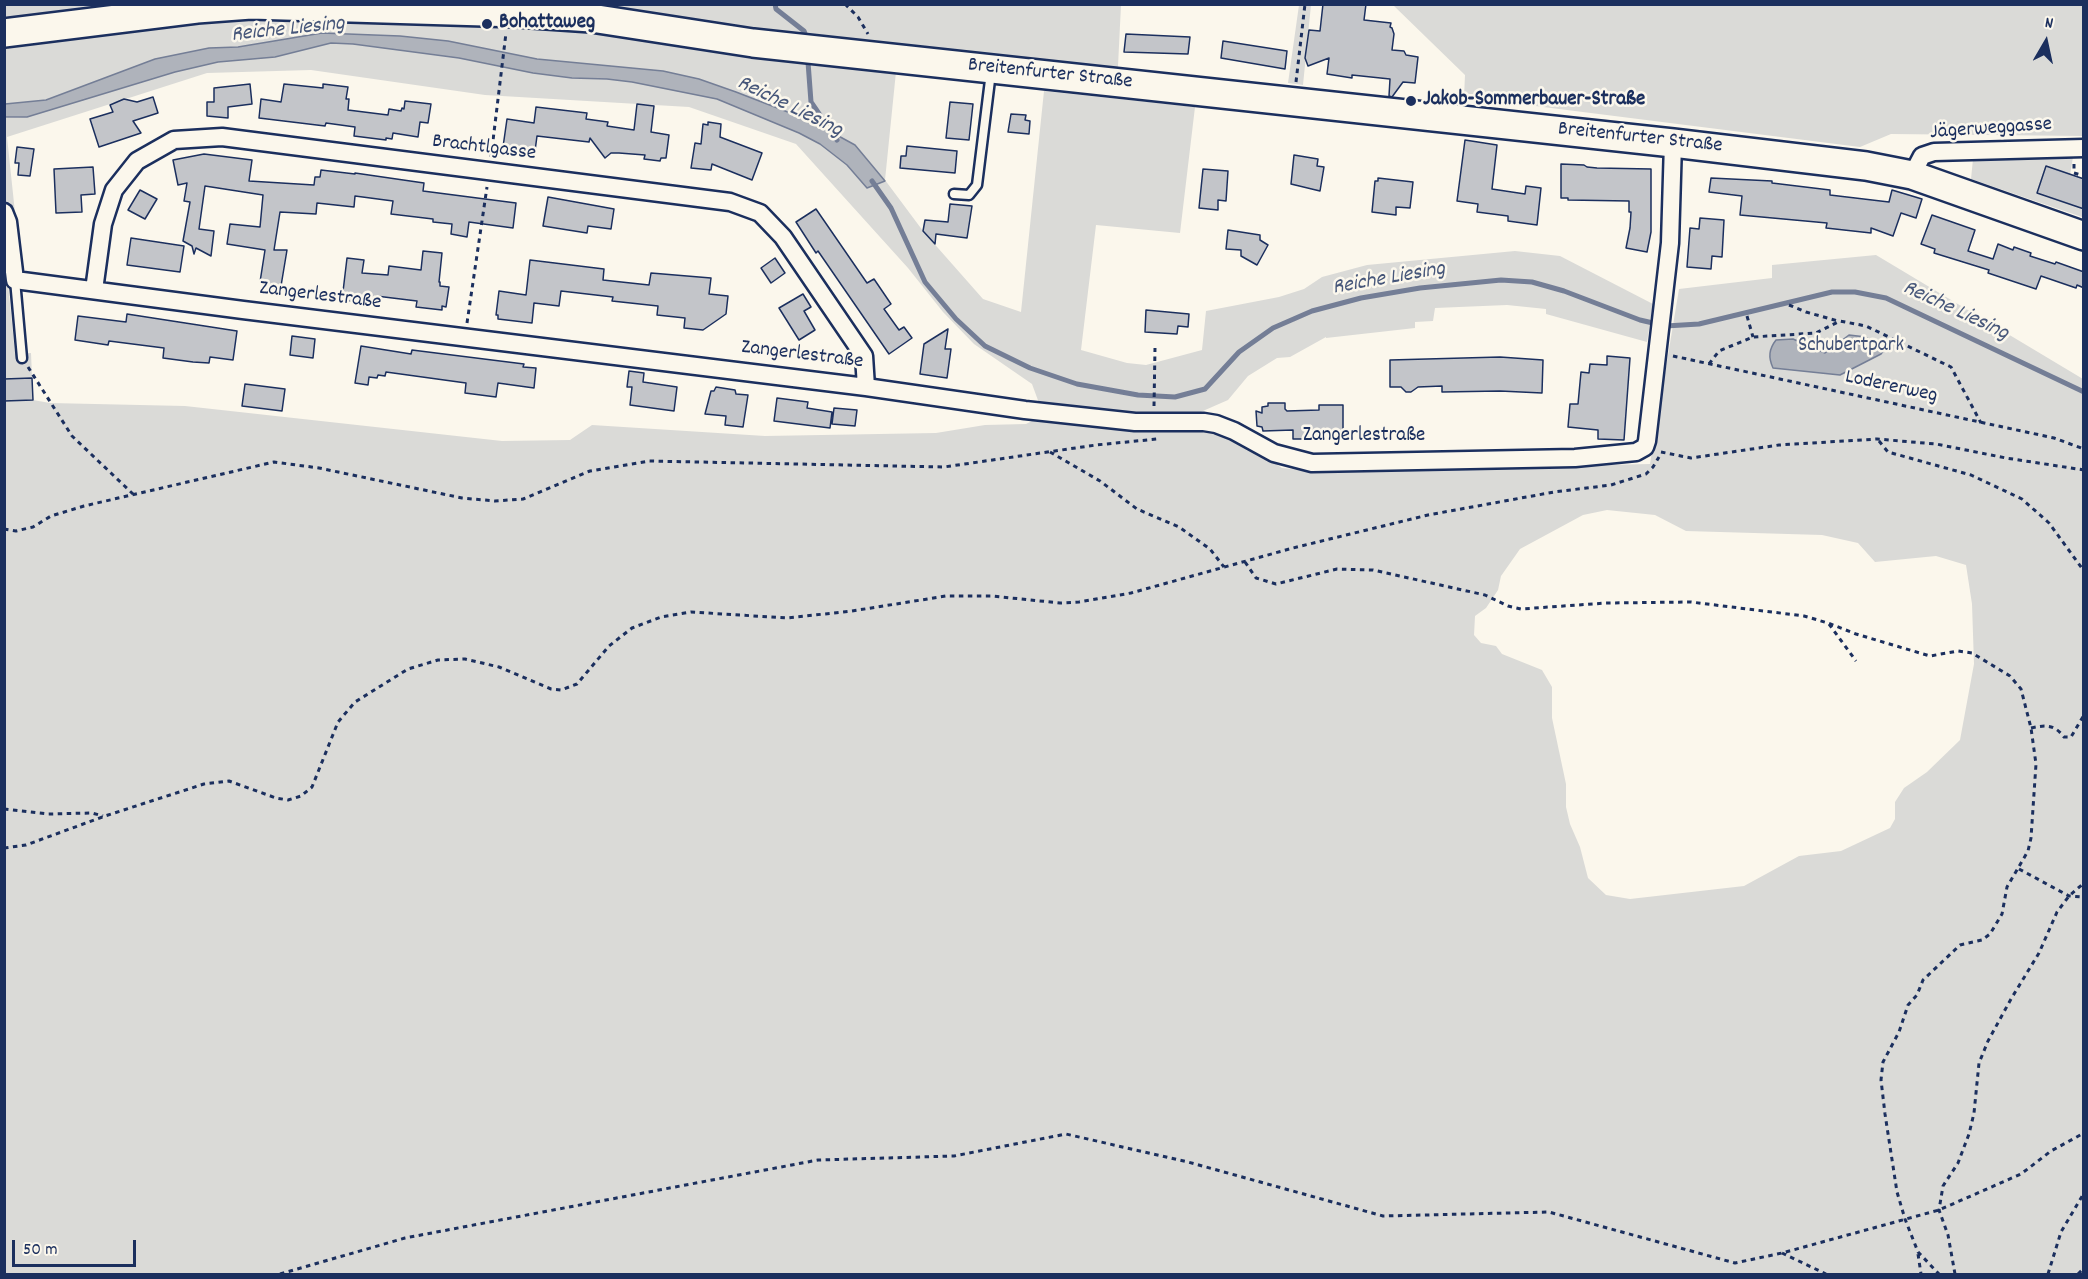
<!DOCTYPE html>
<html>
<head>
<meta charset="utf-8">
<style>
	body { margin:0 }
	#map { position:relative; width:2088px; height:1279px; overflow:hidden; background:#fbf7ec; font-family:Dekko,sans-serif }
	canvas { display:block }
	.frame { position:absolute; inset:0; border:6px solid #1b2f5e; pointer-events:none }
	.north { position:absolute; left:2016px; top:12px; width:60px; height:60px; -webkit-text-stroke:4px #fbf7ec; paint-order:stroke; rotate:9deg; font-size:16px; font-weight:700; line-height:24px; text-align:center; color:#1b2f5e }
	.north::after { content:''; display:block; margin:auto; width:21px; height:27px; background:#1b2f5e; clip-path:polygon(50% 0,100% 100%,50% 72%,0 100%) }
	.scale { position:absolute; left:12px; top:1240px; width:124px; height:27px; box-sizing:border-box; border:3px solid #1b2f5e; border-top:0; padding-left:8px; font-size:18px; line-height:21px; white-space:nowrap; color:#1b2f5e; -webkit-text-stroke:4px #fbf7ec; paint-order:stroke }
</style>
</head>
<body>
<div id="map">
<canvas width="2088" height="1279"></canvas>
<div class="frame"></div>
<div class="north">N</div>
<div class="scale">50 m</div>
</div>
<script>
const c = document.querySelector('canvas').getContext('2d');
c.lineJoin = 'round';
function paint(path, color) {
  c.fillStyle = color;
  c.fill(path, 'evenodd');
}
function trace(path, color, width, dash) {
  c.strokeStyle = color;
  c.lineWidth = width;
  c.lineCap = dash ? 'butt' : 'round';
  c.setLineDash(dash || []);
  c.stroke(path);
}
function label(font, color, halo, rows, align = 'center') {
  c.font = font + ' Dekko,sans-serif';
  c.lineWidth = 5;
  c.setLineDash([]);
  c.textBaseline = 'middle';
  c.strokeStyle = halo;
  c.fillStyle = color;
  for (const [text, x, y, turn = 0] of rows) {
    c.save();
    c.translate(x, y);
    c.rotate((+turn || 0) * Math.PI / 180);
    c.textAlign = isNaN(turn) ? turn : align;
    if (halo) c.strokeText(text, 0, 0);
    c.fillText(text, 0, 0);
    c.restore();
  }
}
paint(new Path2D(`
	M 5,5 L 1121,5 L 1118,66 L 1116,75 L 898,52 L 885,180 L 923,231 L 983,299 L 1021,312 L 1044,91 L 1195,107 L 1180,233 L 1096,225 L 1081,350 L 1127,363 L 1146,365 L 1202,350 L 1206,311 L 1279,297 L 1304,289 L 1322,277 L 1367,265 L 1515,251 L 1560,256 L 1653,304 L 1647,342 L 1546,314 L 1546,309 L 1507,305 L 1435,308 L 1433,321 L 1415,322 L 1415,328 L 1326,338 L 1326,337 L 1290,357 L 1277,358 L 1248,376 L 1228,400 L 1196,414 L 1146,417 L 1039,403 L 1032,384 L 974,344 L 943,312 L 908,268 L 796,144 L 689,107 L 485,95 L 311,70 L 207,73 L 7,137 L 16,222 L 5,200 L 4,118 L 27,117 L 175,72 L 218,62 L 275,57 L 331,43 L 353,44 L 459,58 L 533,73 L 572,78 L 607,79 L 632,82 L 717,99 L 799,133 L 820,144 L 847,165 L 867,188 L 885,181 L 825,130 L 811,121 L 736,92 L 699,79 L 663,71 L 537,59 L 448,41 L 400,36 L 322,33 L 238,47 L 209,48 L 155,59 L 46,100 L 5,104 Z
	M 1299,5 L 1311,5 L 1303,85 L 1288,83 Z
	M 1393,5 L 2083,5 L 2083,136 L 1891,134 L 1860,147 L 1464,97 L 1465,75 Z
	M 2073,157 L 2070,175 L 2046,166 L 2037,192 L 2083,208 L 2082,217 L 1971,179 L 1973,159 Z
	M 4,244 L 15,354 L 31,353 L 33,400 L 50,403 L 185,406 L 502,441 L 570,440 L 592,425 L 765,436 L 936,433 L 985,425 L 1026,424 L 1038,418 L 1135,429 L 1209,431 L 1242,442 L 1282,468 L 1312,471 L 1650,464 L 1679,289 L 1772,278 L 1772,265 L 1876,255 L 2083,379 L 2083,1274 L 5,1274 ZM 1607,510 L 1655,515 L 1686,531 L 1822,535 L 1858,543 L 1875,562 L 1936,556 L 1966,565 L 1972,604 L 1974,664 L 1960,740 L 1927,772 L 1904,788 L 1895,802 L 1895,819 L 1890,828 L 1841,851 L 1799,856 L 1744,886 L 1630,899 L 1606,895 L 1588,878 L 1580,847 L 1570,824 L 1566,807 L 1566,784 L 1552,718 L 1552,687 L 1542,670 L 1502,654 L 1496,646 L 1481,643 L 1474,635 L 1475,616 L 1486,608 L 1498,590 L 1501,576 L 1520,549 L 1583,515 Z`), '#dadad7');
const water = new Path2D(`
	M 322,33 L 400,36 L 448,41 L 537,59 L 663,71 L 699,79 L 736,92 L 811,121 L 855,145 L 885,181 L 867,188 L 847,165 L 820,144 L 799,133 L 717,99 L 632,82 L 607,79 L 572,78 L 533,73 L 459,58 L 353,44 L 331,43 L 275,57 L 218,62 L 175,72 L 27,117 L 5,117 L 5,104 L 46,100 L 155,59 L 209,48 L 238,47 Z
	M 1849,335 L 1866,337 L 1884,350 L 1881,354 L 1840,375 L 1773,368 C 1768,357 1769,349 1776,340 L 1793,339 L 1825,353 Z`);
paint(water, '#afb3bb');
trace(water, '#747e96', 1.5);
trace(new Path2D(`
	M 775,4 L 776,9 L 804,31 L 807,39
	M 808,62 L 811,102 L 837,140
	M 872,181 L 891,208 L 925,282 L 956,319 L 985,346 L 1030,368 L 1077,384 L 1138,395 L 1175,397 L 1205,389 L 1239,352 L 1273,328 L 1312,311 L 1361,298 L 1420,288 L 1501,280 L 1532,282 L 1564,291 L 1640,320 L 1666,326 L 1699,324 L 1832,292 L 1855,292 L 1886,298 L 2084,392`), '#747e96', 5);
const building = new Path2D(`
	M 1323,4 L 1366,4 L 1364,20 L 1391,23 L 1390,27 L 1392,28 L 1394,34 L 1392,50 L 1404,51 L 1406,55 L 1418,57 L 1415,83 L 1403,82 L 1392,97 L 1389,96 L 1390,79 L 1352,75 L 1352,78 L 1327,74 L 1329,58 L 1308,66 L 1305,58 L 1309,30 L 1320,31 Z
	M 1126,34 L 1190,37 L 1188,54 L 1124,52 Z
	M 1223,41 L 1287,51 L 1285,69 L 1221,58 Z
	M 250,84 L 252,104 L 228,107 L 228,118 L 207,116 L 207,102 L 214,102 L 214,88 Z
	M 284,84 L 323,88 L 323,84 L 348,87 L 346,99 L 349,99 L 348,110 L 388,115 L 389,109 L 401,111 L 402,108 L 404,109 L 405,101 L 431,104 L 428,123 L 420,122 L 418,137 L 393,133 L 392,139 L 386,138 L 386,140 L 354,136 L 355,127 L 326,123 L 325,126 L 259,118 L 261,99 L 281,102 Z
	M 153,97 L 158,113 L 133,121 L 141,133 L 99,147 L 90,119 L 113,112 L 110,105 L 124,99 L 137,102 Z
	M 950,102 L 973,104 L 969,140 L 946,138 Z
	M 637,104 L 654,106 L 651,132 L 669,135 L 666,158 L 661,158 L 660,161 L 644,159 L 645,155 L 619,153 L 611,153 L 605,158 L 590,138 L 589,142 L 537,136 L 535,151 L 503,147 L 507,119 L 534,123 L 536,107 L 587,113 L 586,119 L 608,122 L 607,126 L 634,130 Z
	M 1011,114 L 1026,115 L 1025,120 L 1030,121 L 1029,134 L 1008,132 Z
	M 708,122 L 721,124 L 720,137 L 762,153 L 752,180 L 712,164 L 711,170 L 691,168 L 695,143 L 701,144 L 703,124 L 708,125 Z
	M 1465,140 L 1497,145 L 1492,189 L 1525,194 L 1526,186 L 1541,188 L 1537,225 L 1508,221 L 1508,216 L 1477,212 L 1478,204 L 1457,201 Z
	M 907,146 L 957,151 L 955,173 L 900,168 L 901,156 L 906,156 Z
	M 17,147 L 34,149 L 30,176 L 18,175 L 19,163 L 15,163 Z
	M 204,154 L 252,160 L 249,181 L 314,185 L 315,177 L 320,177 L 321,170 L 355,174 L 355,173 L 424,183 L 423,191 L 516,203 L 513,228 L 469,222 L 467,237 L 451,234 L 452,224 L 433,222 L 433,219 L 391,214 L 393,201 L 355,196 L 354,207 L 317,203 L 316,214 L 280,212 L 274,250 L 287,250 L 280,292 L 265,290 L 266,283 L 260,282 L 265,250 L 227,244 L 230,224 L 260,227 L 263,195 L 205,186 L 199,229 L 214,231 L 211,256 L 196,248 L 194,254 L 192,246 L 183,241 L 190,202 L 184,201 L 187,183 L 178,185 L 173,160 Z
	M 1294,155 L 1318,159 L 1317,166 L 1324,167 L 1320,191 L 1291,184 Z
	M 1561,164 L 1584,165 L 1587,167 L 1597,168 L 1651,169 L 1651,232 L 1647,252 L 1626,248 L 1630,228 L 1631,212 L 1629,212 L 1629,201 L 1568,200 L 1568,198 L 1561,198 Z
	M 2046,166 L 2084,179 L 2084,209 L 2037,193 Z
	M 93,167 L 95,194 L 81,195 L 82,212 L 56,213 L 54,169 Z
	M 1203,169 L 1228,171 L 1226,201 L 1218,200 L 1218,210 L 1199,208 Z
	M 1378,178 L 1413,182 L 1410,208 L 1396,207 L 1396,215 L 1372,212 L 1375,181 L 1378,181 Z
	M 1711,178 L 1772,181 L 1772,183 L 1830,190 L 1830,195 L 1889,202 L 1892,190 L 1922,199 L 1916,218 L 1901,213 L 1893,236 L 1871,228 L 1871,233 L 1826,228 L 1827,223 L 1740,215 L 1742,196 L 1709,192 Z
	M 140,190 L 157,199 L 145,219 L 128,210 Z
	M 548,197 L 614,209 L 611,229 L 588,226 L 587,233 L 543,226 Z
	M 950,204 L 972,206 L 967,238 L 936,234 L 935,244 L 923,231 L 925,220 L 948,222 Z
	M 816,209 L 867,283 L 874,279 L 891,304 L 884,309 L 899,330 L 904,327 L 912,338 L 889,354 L 818,251 L 816,253 L 796,222 Z
	M 1932,215 L 1975,230 L 1968,251 L 1993,259 L 1998,244 L 2013,250 L 2014,247 L 2031,253 L 2030,256 L 2055,264 L 2056,262 L 2084,272 L 2084,288 L 2077,285 L 2076,288 L 2041,276 L 2036,289 L 1988,273 L 1989,270 L 1934,253 L 1935,249 L 1921,244 Z
	M 1700,218 L 1724,220 L 1722,257 L 1712,256 L 1711,269 L 1687,267 L 1690,228 L 1699,229 Z
	M 1228,230 L 1260,235 L 1260,240 L 1268,245 L 1257,265 L 1241,256 L 1241,250 L 1226,249 Z
	M 131,238 L 184,246 L 180,272 L 127,265 Z
	M 423,251 L 442,253 L 439,282 L 440,282 L 440,286 L 449,287 L 446,307 L 442,306 L 442,310 L 416,307 L 417,301 L 376,296 L 376,299 L 369,298 L 369,303 L 342,300 L 347,258 L 364,260 L 362,273 L 388,275 L 389,266 L 421,270 Z
	M 775,258 L 785,273 L 771,283 L 761,268 Z
	M 530,260 L 604,269 L 603,280 L 649,285 L 651,273 L 711,278 L 709,294 L 728,296 L 726,314 L 703,330 L 684,328 L 685,318 L 657,315 L 658,306 L 612,301 L 613,297 L 561,291 L 559,306 L 534,303 L 532,323 L 498,319 L 498,315 L 496,315 L 499,291 L 526,295 Z
	M 803,294 L 811,307 L 804,311 L 815,330 L 799,340 L 779,308 Z
	M 1146,310 L 1189,314 L 1188,327 L 1178,326 L 1177,334 L 1145,332 Z
	M 127,314 L 237,331 L 233,360 L 210,357 L 209,363 L 193,362 L 163,358 L 164,348 L 109,341 L 108,345 L 75,340 L 78,316 L 126,322 Z
	M 948,329 L 945,349 L 951,349 L 947,378 L 920,374 L 924,344 Z
	M 292,336 L 315,339 L 313,358 L 290,355 Z
	M 361,346 L 411,354 L 412,350 L 524,364 L 523,367 L 536,368 L 534,388 L 498,383 L 496,397 L 465,393 L 466,383 L 386,372 L 385,376 L 378,375 L 377,378 L 369,377 L 368,385 L 355,383 Z
	M 1607,356 L 1630,358 L 1624,440 L 1598,439 L 1598,430 L 1568,427 L 1570,404 L 1578,404 L 1581,372 L 1589,373 L 1590,364 L 1607,365 Z
	M 1500,357 L 1543,360 L 1542,393 L 1500,391 L 1442,392 L 1442,386 L 1418,387 L 1411,392 L 1406,392 L 1401,387 L 1390,387 L 1390,360 Z
	M 629,371 L 644,373 L 643,382 L 677,387 L 674,411 L 630,405 L 632,387 L 627,387 Z
	M 32,378 L 33,400 L 4,401 L 4,379 Z
	M 245,384 L 285,389 L 282,411 L 242,406 Z
	M 716,387 L 735,390 L 736,394 L 748,395 L 743,427 L 725,425 L 726,416 L 705,414 L 711,391 L 714,391 Z
	M 777,398 L 808,402 L 807,408 L 832,412 L 830,428 L 774,421 Z
	M 1268,403 L 1285,403 L 1285,409 L 1287,411 L 1319,410 L 1319,405 L 1343,405 L 1343,431 L 1321,431 L 1321,439 L 1293,439 L 1293,430 L 1263,431 L 1262,427 L 1257,426 L 1256,411 L 1262,413 L 1262,407 L 1268,406 Z
	M 834,408 L 857,410 L 855,426 L 832,424 Z`);
paint(building, '#c3c5c9');
trace(building, '#1b2f5e', 1.5);
const lane = new Path2D(`
	M 954,194 L 969,195 L 977,185 L 991,72
	M 15,280 L 22,358`);
const street = new Path2D(`
	M 1912,175 L 1922,156 L 1934,152 L 2084,148
	M 4,212 L 8,222 L 15,280 L 243,310 L 866,387 L 1025,410 L 1135,422 L 1204,422 L 1216,424 L 1234,431 L 1274,453 L 1312,463 L 1575,458 L 1636,452 L 1645,447 L 1647,441 L 1670,243 L 1673,143
	M 94,290 L 103,224 L 114,190 L 137,161 L 174,140 L 222,137 L 730,202 L 760,213 L 783,237 L 864,356 L 866,387`);
const primary = new Path2D(`
	M 4,33 L 197,9 L 251,5 L 517,13 L 591,18 L 753,43 L 1673,143 L 1866,166 L 1912,175 L 2084,236`);
trace(lane, '#1b2f5e', 13);
trace(street, '#1b2f5e', 21);
trace(primary, '#1b2f5e', 32);
trace(new Path2D(`
	M 845,4 L 858,17 L 868,34
	M 1296,82 L 1305,4
	M 491,157 L 506,33
	M 2074,164 L 2074,173 L 2084,176
	M 1789,305 L 1806,312 L 1838,321
	M 1747,316 L 1753,337
	M 467,323 L 487,187
	M 1673,356 L 2054,438 L 2084,449
	M 1709,364 L 1719,351 L 1753,337 L 1816,333 L 1840,321 L 1866,326 L 1951,367 L 1981,423
	M 28,367 L 72,436 L 133,494
	M 1154,406 L 1155,348
	M 1879,441 L 1888,452 L 1971,475 L 2022,499 L 2049,523 L 2084,571
	M 1050,452 L 1100,481 L 1137,509 L 1179,527 L 1210,549 L 1224,567
	M 1661,452 L 1691,458 L 1779,445 L 1877,439 L 1936,444 L 2006,458 L 2084,470
	M 4,529 L 16,531 L 33,527 L 51,516 L 84,506 L 274,462 L 319,468 L 462,498 L 495,501 L 523,499 L 590,471 L 649,461 L 944,467 L 1096,445 L 1157,439
	M 1245,562 L 1256,578 L 1276,584 L 1337,569 L 1373,570 L 1485,595 L 1508,606 L 1521,609 L 1606,603 L 1691,602 L 1804,616 L 1828,623 L 1856,634 L 1930,656 L 1958,651 L 1972,653 L 2010,676 L 2021,689 L 2031,728 L 2036,764 L 2031,838 L 2028,851 L 2007,887 L 2002,914 L 1990,934 L 1982,940 L 1960,945 L 1923,980 L 1917,995 L 1908,1005 L 1899,1032 L 1883,1062 L 1881,1080 L 1885,1114 L 1897,1192 L 1905,1219 L 1918,1252 L 1939,1274
	M 1829,624 L 1856,661
	M 2031,728 C 2046,725 2054,724 2064,737 L 2071,737 L 2084,715
	M 4,809 L 48,814 L 92,813 L 103,816
	M 4,848 L 26,845 L 105,816 L 204,784 L 229,781 L 276,798 L 288,800 L 301,796 L 312,787 L 338,722 L 355,702 L 408,669 L 438,660 L 465,659 L 499,667 L 551,689 L 561,690 L 577,684 L 609,646 L 632,628 L 661,617 L 691,612 L 787,618 L 852,611 L 946,596 L 992,596 L 1060,603 L 1079,602 L 1131,593 L 1293,548 L 1428,515 L 1554,492 L 1611,485 L 1646,474 L 1653,467 L 1659,457
	M 2019,869 L 2069,896 L 2084,897
	M 1782,1253 L 1826,1274
	M 1918,1254 L 1921,1274
	M 280,1274 L 405,1238 L 818,1160 L 954,1156 L 1066,1134 L 1188,1162 L 1383,1216 L 1549,1212 L 1735,1263 L 1782,1253 L 1939,1210 L 2021,1174 L 2051,1151 L 2084,1133
	M 1955,1274 L 1948,1235 L 1939,1210 L 1943,1186 L 1958,1163 L 1969,1134 L 1974,1113 L 1979,1063 L 1988,1041 L 2011,999 L 2039,953 L 2057,912 L 2069,896 L 2084,883
	M 2048,1274 L 2061,1232 L 2084,1193
	M 2078,1274 L 2084,1268`), '#1b2f5e', 3, [4.5, 4.5]);
trace(lane, '#fbf7ec', 8);
trace(street, '#fbf7ec', 16);
trace(primary, '#fbf7ec', 27);
for (const [x, y, r, color] of [
	[487,24,6,"#1b2f5e"],
	[1411,101,6,"#1b2f5e"]
]) {
  const dot = new Path2D();
  dot.arc(x, y, r, 0, 2 * Math.PI);
  c.fillStyle = color;
  c.fill(dot);
  trace(dot, '#fbf7ec', 2);
}
label('bold 21px', '#1b2f5e', '#fbf7ec', [
	["Bohattaweg",499,24],
	["Jakob-Sommerbauer-Straße",1423,101]
], 'left');
label('21px', '#1b2f5e', '#fbf7ec', [
	["Breitenfurter Straße",1050,75,6],
	["Jägerweggasse",1991,130,-4],
	["Breitenfurter Straße",1640,139,6],
	["Brachtlgasse",484,149,7],
	["Zangerlestraße",320,297,7],
	["Zangerlestraße",802,356,7],
	["Lodererweg",1891,388,12],
	["Zangerlestraße",1364,437]
]);
label('21px', '#415176', '#fbf7ec', [
	["Schubertpark",1851,347]
]);
label('italic 22px', '#47577a', '#fbf7ec', [
	["Reiche Liesing",288,31,-6],
	["Reiche Liesing",789,108,26],
	["Reiche Liesing",1389,280,-10],
	["Reiche Liesing",1955,312,25]
]);
</script>
</body>
</html>
